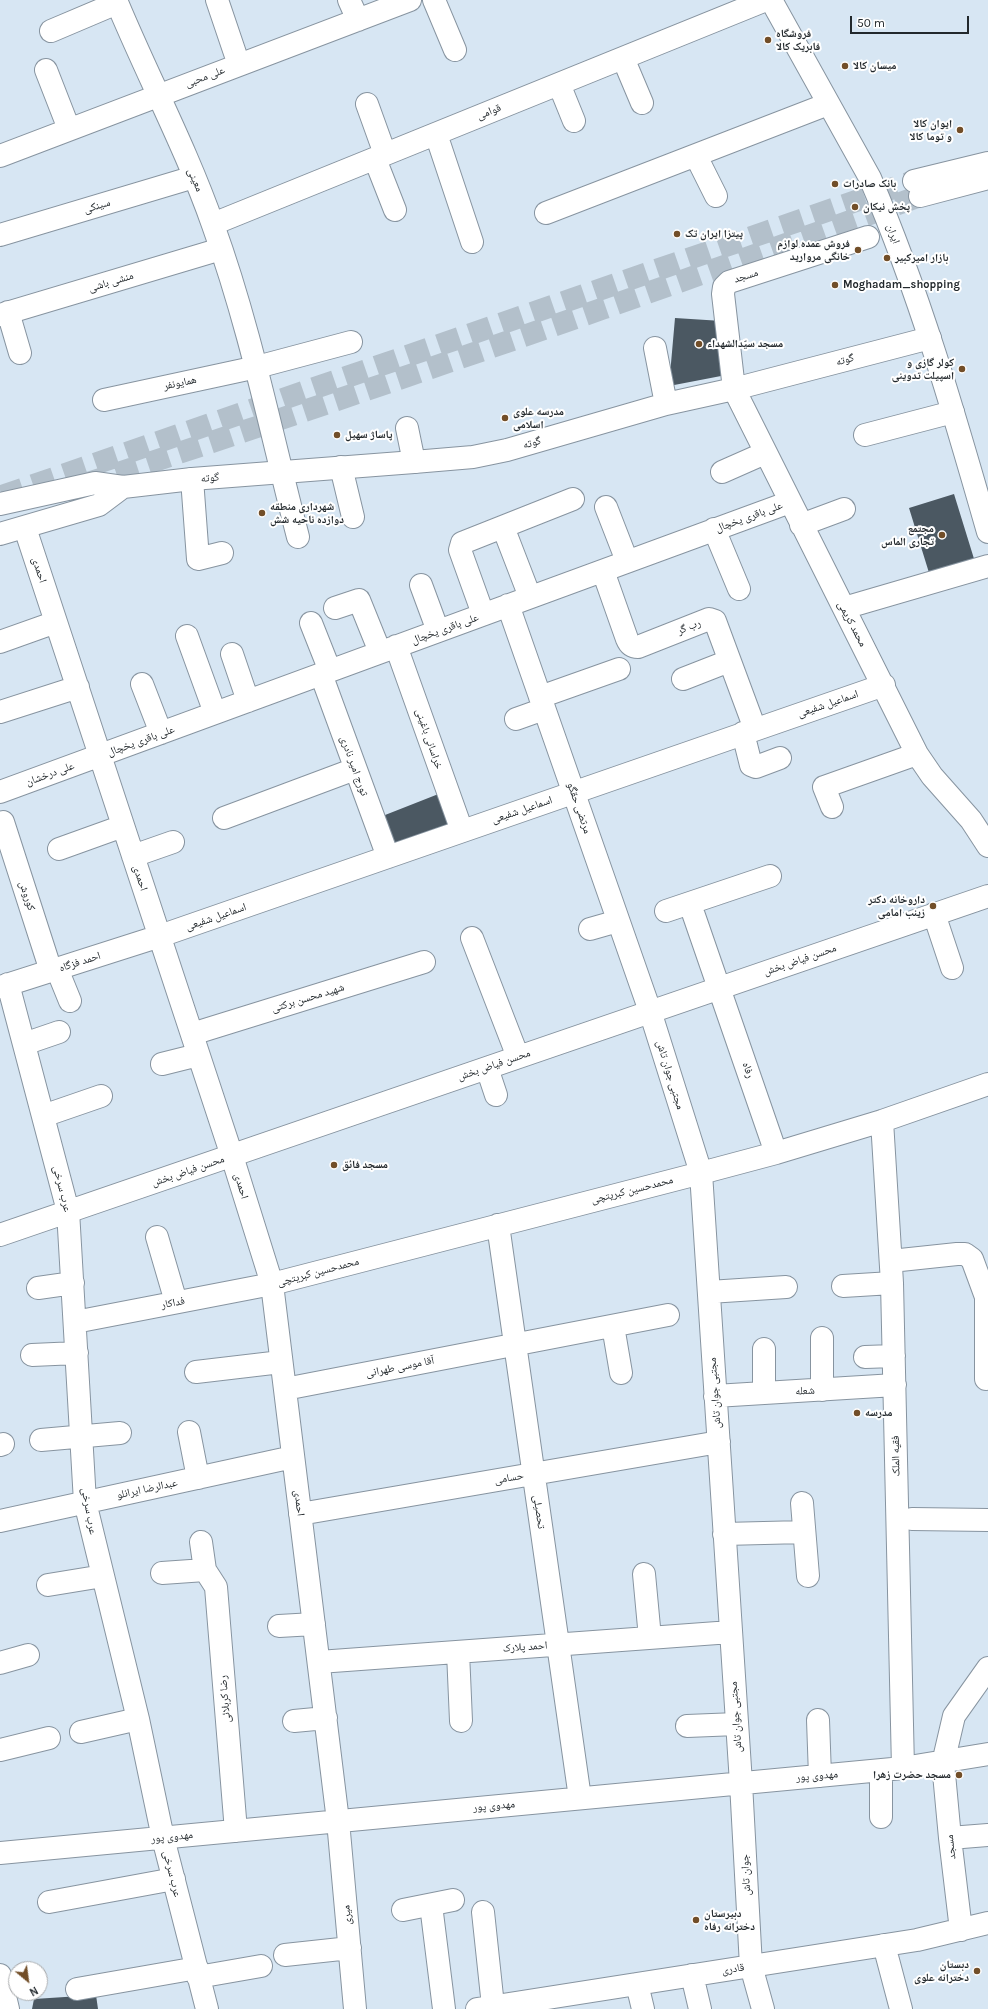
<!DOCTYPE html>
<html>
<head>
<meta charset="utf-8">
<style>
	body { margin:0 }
	#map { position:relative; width:988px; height:2009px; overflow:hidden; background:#d7e6f3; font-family:Karla,sans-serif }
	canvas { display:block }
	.north { position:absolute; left:8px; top:1961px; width:40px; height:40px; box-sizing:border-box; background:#fff; border:1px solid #a7a9ab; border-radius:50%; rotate:151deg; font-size:11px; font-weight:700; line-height:16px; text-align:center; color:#22282c }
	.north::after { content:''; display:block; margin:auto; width:14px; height:18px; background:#724e28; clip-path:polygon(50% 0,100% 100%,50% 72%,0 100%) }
	.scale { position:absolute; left:850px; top:16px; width:119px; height:18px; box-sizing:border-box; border:2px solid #22282c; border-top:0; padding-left:5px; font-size:12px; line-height:14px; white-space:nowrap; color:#22282c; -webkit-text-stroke:3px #fff; paint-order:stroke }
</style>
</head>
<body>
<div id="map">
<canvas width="988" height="2009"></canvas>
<div class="north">N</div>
<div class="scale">50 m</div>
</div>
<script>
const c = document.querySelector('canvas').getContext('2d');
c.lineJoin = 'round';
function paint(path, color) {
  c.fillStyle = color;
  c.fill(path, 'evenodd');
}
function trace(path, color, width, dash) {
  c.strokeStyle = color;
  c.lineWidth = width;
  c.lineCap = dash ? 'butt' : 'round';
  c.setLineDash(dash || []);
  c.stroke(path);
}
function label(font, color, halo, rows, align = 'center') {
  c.font = font + ' Karla,"Noto Naskh Arabic",sans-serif';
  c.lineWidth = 4;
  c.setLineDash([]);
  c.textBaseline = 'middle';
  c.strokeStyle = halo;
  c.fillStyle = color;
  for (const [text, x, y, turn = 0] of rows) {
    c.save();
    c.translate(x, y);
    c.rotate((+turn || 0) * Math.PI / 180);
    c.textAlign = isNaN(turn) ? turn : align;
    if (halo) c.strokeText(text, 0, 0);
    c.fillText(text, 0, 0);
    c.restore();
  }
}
paint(new Path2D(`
	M 675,318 L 722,321 L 729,367 L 721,376 L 669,386 Z
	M 954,494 L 975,562 L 930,576 L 909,508 Z
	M 441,793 L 454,828 L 391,848 L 380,817 Z
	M 96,1995 L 98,2009 L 32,2009 L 34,1999 Z`), '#4b5862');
trace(new Path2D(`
	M 85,484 C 365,392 643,296 920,196
	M 2,496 L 914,181`), '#b3c0cb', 22, [22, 11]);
const minor = new Path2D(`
	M 116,0 C 147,75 186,148 213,225 C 250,327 271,433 298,537
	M 217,0 L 239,65
	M 349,0 L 358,20
	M 434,0 L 455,50
	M 51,31 L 117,3
	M 623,58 L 642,103
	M 46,70 L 69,129
	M 559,84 L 574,121
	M 367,104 L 385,154
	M 436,134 L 472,242
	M 0,156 L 410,0
	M 696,156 L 716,196
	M 375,159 L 395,210
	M 546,213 L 828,104
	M 213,224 L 766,0
	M 0,235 L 194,177
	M 868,237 L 729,282 L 724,287 L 723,294 L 734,389 L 917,754 L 932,776 L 971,820 L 988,846
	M 8,312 L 20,353
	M 0,315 L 221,249
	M 655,348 L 666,404
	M 104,400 L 257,367 L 351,342
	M 407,428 L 414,462 L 473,457 L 507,450 L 666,404 L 734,389 L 930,338
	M 865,435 L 953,412
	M 341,467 L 353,517
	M 722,472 L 765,453
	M 192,479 L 198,559 L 222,553
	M 606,507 L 627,561
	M 801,525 L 844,509
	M 503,527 L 530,597
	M 25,528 L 232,1156 L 272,1284 L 338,1821 L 355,2009
	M 714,529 L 739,589
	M 603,571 L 627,639 C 629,644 632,647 638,647 L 709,619 L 715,621 L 755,729
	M 421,585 L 438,631
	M 508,605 L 650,1011 L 701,1173 L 741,1783 L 751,1966 L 763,2009
	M 335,608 L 359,600 L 380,652
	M 844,608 L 988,566
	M 483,614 L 460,550 L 462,543 L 573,499
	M 311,623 L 330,671
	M 187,636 L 215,713
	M 0,642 L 56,622
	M 396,646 L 462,831
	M 232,654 L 248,701
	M 321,674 L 388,857
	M 683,679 L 729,661
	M 142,684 L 161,733
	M 540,697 L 619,669
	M 0,712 L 78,687
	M 516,719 L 544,709
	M 743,733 L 751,765 L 756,767 L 780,758
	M 0,792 L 790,502
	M 832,807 L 824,787 L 917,754
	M 224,818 L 355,769
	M 3,822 L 51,971
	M 59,849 L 123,826
	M 133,856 L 173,842
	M 690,904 L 776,1153
	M 666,911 L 770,876
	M 934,914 L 952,968
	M 590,929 L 618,921
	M 472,938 L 518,1057
	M 57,969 L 70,1001
	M 8,984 L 68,1211 L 85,1502 L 138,1719 L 163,1838 L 207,2009
	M 0,987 L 160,936 L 884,685
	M 192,1034 L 424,962
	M 24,1044 L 59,1032
	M 162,1064 L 198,1055
	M 487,1068 L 496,1095
	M 43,1116 L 101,1096
	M 882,1121 L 892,1283 L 903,1768
	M 498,1225 L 580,1798
	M 0,1235 L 988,896
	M 157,1237 L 176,1302
	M 891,1261 L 957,1254 L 965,1254 L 972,1259 L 986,1297 L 986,1379
	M 843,1286 L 892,1283
	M 38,1288 L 73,1283
	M 709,1292 L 786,1287
	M 75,1322 L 272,1284 L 701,1173 L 776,1153 L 882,1121 L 988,1084
	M 613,1326 L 621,1373
	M 822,1338 L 822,1390
	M 32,1355 L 77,1353
	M 865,1357 L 894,1356
	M 196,1372 L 281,1362
	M 285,1389 L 668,1315
	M 764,1393 L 764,1349
	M 715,1396 L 895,1385
	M 189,1432 L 198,1478
	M 41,1440 L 120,1433
	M 0,1445 L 3,1444
	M 802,1503 L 808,1576
	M 300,1514 L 719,1442
	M 912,1519 L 988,1520
	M 0,1521 L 293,1457
	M 724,1534 L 804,1532
	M 201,1542 L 205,1570 L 216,1587 L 236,1831
	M 162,1573 L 205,1570
	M 644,1574 L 650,1638
	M 48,1585 L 103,1576
	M 279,1626 L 314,1624
	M 458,1652 L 461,1721
	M 319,1662 L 731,1632
	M 0,1663 L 28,1655
	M 818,1720 L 820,1776
	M 294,1721 L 326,1718
	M 687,1726 L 737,1724
	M 81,1732 L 138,1719
	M 0,1750 L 49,1738
	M 881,1770 L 881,1817
	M 950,1838 L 988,1835
	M 0,1853 L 903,1768 L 988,1754
	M 49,1902 L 174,1879
	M 431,1905 L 444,2009
	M 403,1910 L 453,1900
	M 483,1912 L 493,2006
	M 961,1930 L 950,1838 L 943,1763 L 954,1716 L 988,1668
	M 884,1945 L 901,2009
	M 285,1955 L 350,1948
	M 0,1975 L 8,2009
	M 692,1975 L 700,2009
	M 198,1977 L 261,1966
	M 637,1984 L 643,2009
	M 77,1989 L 197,1968
	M 477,2009 L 917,1940 L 988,1923`);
const major = new Path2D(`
	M 771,0 L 870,178 C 919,292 954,413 988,532
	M 914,181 L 988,163
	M 920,196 L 988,178
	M 0,504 L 95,483 L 123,487 L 192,479 L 414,462
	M 0,534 L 99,505 L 123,487`);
trace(minor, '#8794a0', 24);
trace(major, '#8794a0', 24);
trace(minor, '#fff', 22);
trace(major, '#fff', 22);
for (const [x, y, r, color] of [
	[768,40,4,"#724e28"],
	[845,66,4,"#724e28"],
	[960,130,4,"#724e28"],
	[835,184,4,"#724e28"],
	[855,207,4,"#724e28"],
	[677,234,4,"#724e28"],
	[858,250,4,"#724e28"],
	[887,258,4,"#724e28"],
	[835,285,4,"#724e28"],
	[699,344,4,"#724e28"],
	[962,369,4,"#724e28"],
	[505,418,4,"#724e28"],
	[337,435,4,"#724e28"],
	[262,513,4,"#724e28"],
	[942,535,4,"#724e28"],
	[933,906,4,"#724e28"],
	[334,1165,4,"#724e28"],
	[857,1413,4,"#724e28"],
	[959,1775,4,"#724e28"],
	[696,1920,4,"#724e28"],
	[977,1971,4,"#724e28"]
]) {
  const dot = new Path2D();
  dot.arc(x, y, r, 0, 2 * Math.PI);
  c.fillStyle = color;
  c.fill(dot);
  trace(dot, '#fff', 1.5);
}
label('bold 11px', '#22282c', '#fff', [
	["فروشگاه",776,34],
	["فابریک کالا",776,47],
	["میسان کالا",853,66],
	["ایوان کالا",952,124,"right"],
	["و توما کالا",952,137,"right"],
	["بانک صادرات",843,184],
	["پخش نیکان",863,207],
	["پیتزا ایران تک",685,234],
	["فروش عمده لوازم",850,244,"right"],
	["خانگی مروارید",850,257,"right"],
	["بازار امیرکبیر",895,258],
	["Moghadam_shopping",843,285],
	["مسجد سیّدالشهداء",707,344],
	["کولر گازی و",954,363,"right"],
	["اسپیلت تدوینی",954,376,"right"],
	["مدرسه علوی",513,412],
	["اسلامی",513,425],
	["پاساژ سهیل",345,435],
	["شهرداری منطقه",270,507],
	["دوازده ناحیه شش",270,520],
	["مجتمع",934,529,"right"],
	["تجاری الماس",934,542,"right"],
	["داروخانه دکتر",925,900,"right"],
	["زینب امامی",925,913,"right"],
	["مسجد فائق",342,1165],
	["مدرسه",865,1413],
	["مسجد حضرت زهرا",951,1775,"right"],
	["دبیرستان",704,1914],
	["دخترانه رفاه",704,1927],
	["دبستان",969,1965,"right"],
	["دخترانه علوی",969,1978,"right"]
], 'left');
label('11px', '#22282c', '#fff', [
	["علی محبی",205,77,-21],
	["قوامی",489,112,-22],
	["معینی",195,180,67],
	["سینکی",97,206,-17],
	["ایران",893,234,70],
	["مسجد",746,276,-18],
	["منشی باشی",111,282,-17],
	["گوته",845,360,-15],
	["همایونفر",180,383,-12],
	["گوته",532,443,-16],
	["گوته",210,478,-5],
	["علی باقری یخچال",749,517,-20],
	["احمدی",39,570,72],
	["محمد کریمی",852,624,62],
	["رب گر",689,627,-22],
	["علی باقری یخچال",445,629,-20],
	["اسماعیل شفیعی",828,704,-19],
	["خراسانی باغینی",429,739,71],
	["علی باقری یخچال",141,741,-20],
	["تورج امیر نادری",354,766,70],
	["علی درخشان",50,774,-20],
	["مرتضی حقگو",579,808,71],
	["اسماعیل شفیعی",522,810,-19],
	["احمدی",140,878,72],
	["کوروش",27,896,72],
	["اسماعیل شفیعی",216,917,-19],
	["محسن فیاض بخش",800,960,-19],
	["احمد فزگاه",80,962,-18],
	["شهید محسن برکتی",308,998,-17],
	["محسن فیاض بخش",494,1065,-19],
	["رفاه",748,1070,71],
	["مجتبی جوان تاش",670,1075,73],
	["محسن فیاض بخش",188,1171,-19],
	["احمدی",241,1186,73],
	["عرب سرخی",62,1189,76],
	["محمدحسین کبریتچی",632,1190,-14],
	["محمدحسین کبریتچی",318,1272,-15],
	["فداکار",173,1303,-11],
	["آقا موسی طهرانی",400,1367,-11],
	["شعله",805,1391,-3],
	["مجتبی جوان تاش",715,1393,-94],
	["فقیه الملک",896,1456,-91],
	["حسامی",509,1478,-10],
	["عبدالرضا ایرانلو",147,1489,-12],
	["احمدی",299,1503,83],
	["عرب سرخی",89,1511,80],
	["تحصیلی",539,1512,82],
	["احمد پلارک",525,1647,-4],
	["رضا کربلائی",225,1699,-95],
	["مجتبی جوان تاش",736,1717,-94],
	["مهدوی پور",817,1776,-5],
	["مهدوی پور",494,1806,-5],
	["مهدوی پور",172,1837,-6],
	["مسجد",951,1847,-96],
	["عرب سرخی",172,1874,76],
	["جوان تاش",746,1875,-93],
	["میری",347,1915,-95],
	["قادرى",733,1969,-9]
]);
</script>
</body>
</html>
